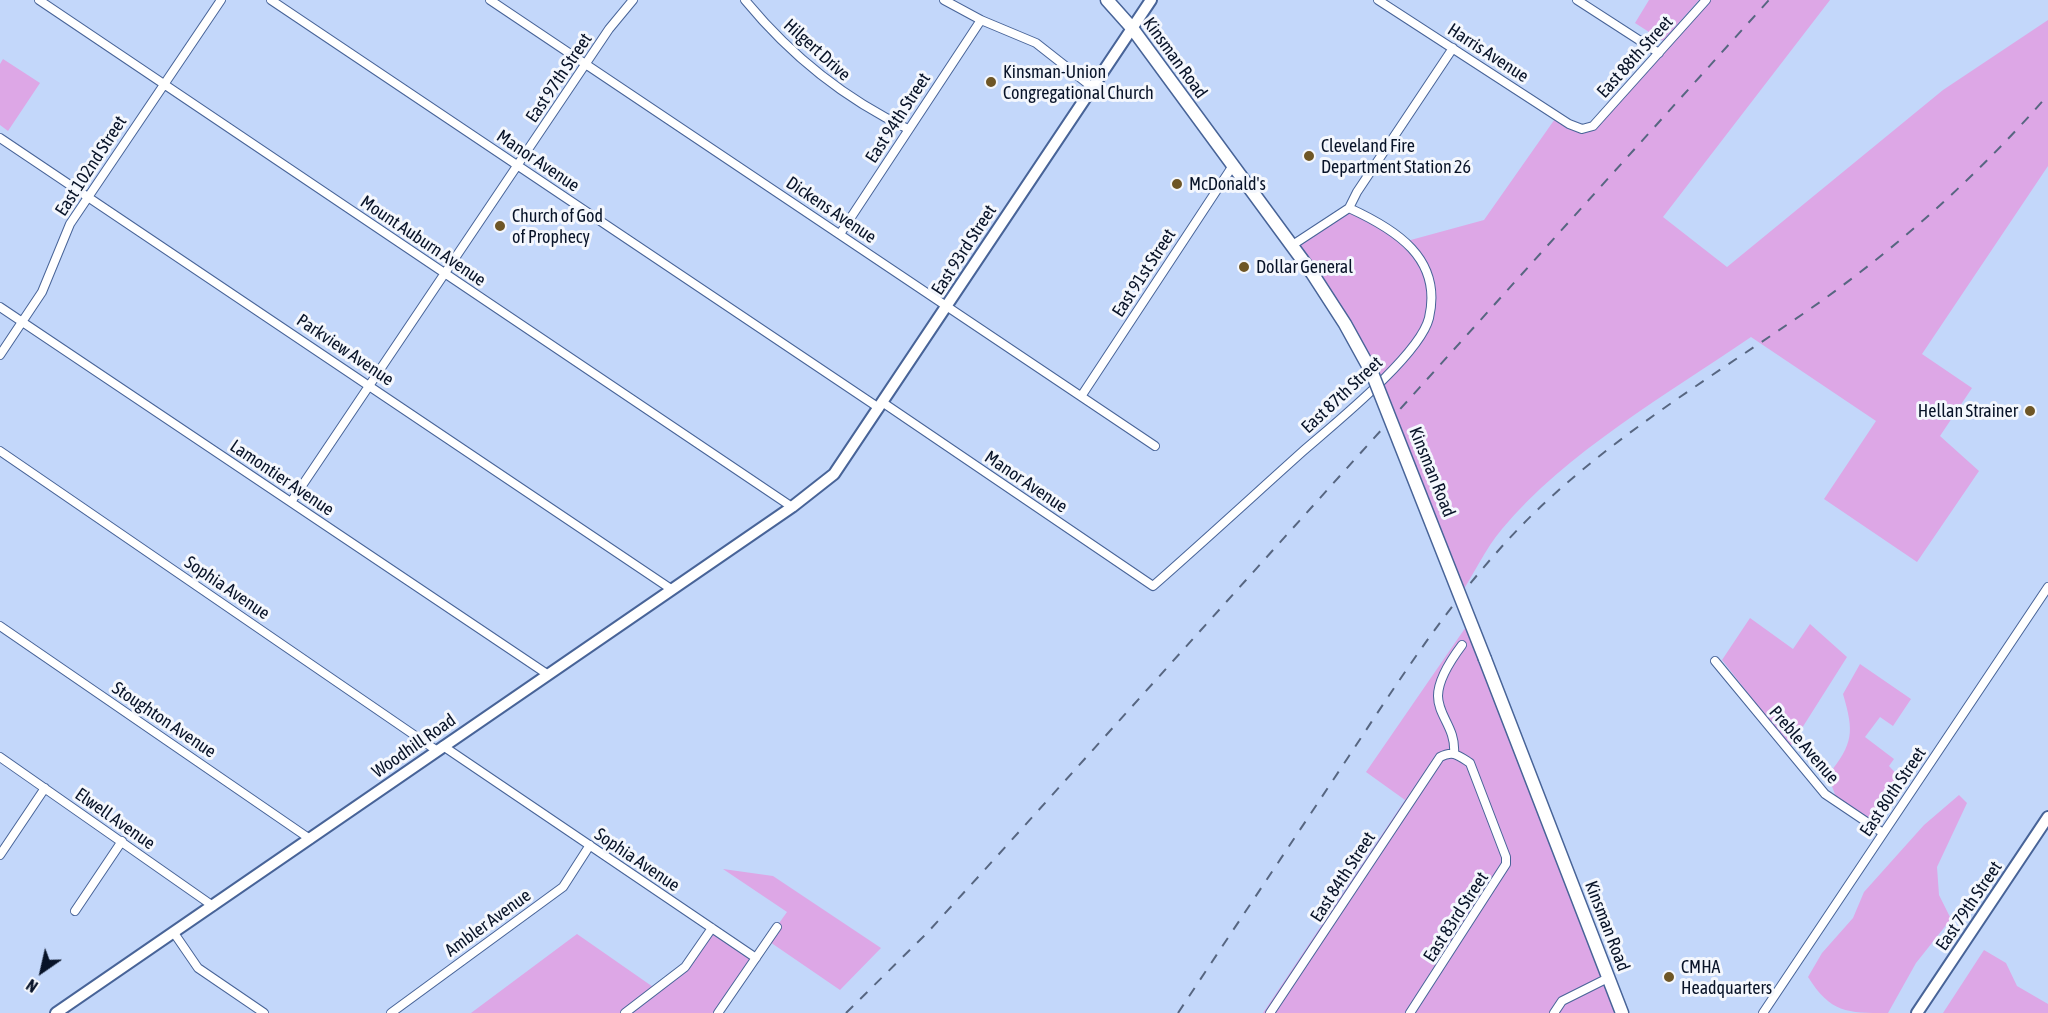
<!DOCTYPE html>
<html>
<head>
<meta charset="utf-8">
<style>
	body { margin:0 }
	#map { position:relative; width:2048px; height:1013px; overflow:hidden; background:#c3d7fa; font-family:"Asap Condensed",sans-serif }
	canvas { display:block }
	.north { position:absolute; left:12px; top:941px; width:60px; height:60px; -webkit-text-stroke:4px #f4f7fd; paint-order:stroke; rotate:214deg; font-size:16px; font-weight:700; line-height:24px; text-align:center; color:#081328 }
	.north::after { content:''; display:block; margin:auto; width:21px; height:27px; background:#081328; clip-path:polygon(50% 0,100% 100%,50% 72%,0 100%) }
</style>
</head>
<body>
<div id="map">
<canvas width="2048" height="1013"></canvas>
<div class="north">N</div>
</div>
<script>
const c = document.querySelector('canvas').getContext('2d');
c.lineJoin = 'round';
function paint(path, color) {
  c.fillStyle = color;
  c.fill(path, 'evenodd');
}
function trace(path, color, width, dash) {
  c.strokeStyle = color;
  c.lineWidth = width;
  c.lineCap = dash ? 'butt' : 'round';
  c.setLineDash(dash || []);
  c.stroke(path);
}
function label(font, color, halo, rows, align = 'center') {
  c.font = font + ' "Asap Condensed",sans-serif';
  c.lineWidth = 6;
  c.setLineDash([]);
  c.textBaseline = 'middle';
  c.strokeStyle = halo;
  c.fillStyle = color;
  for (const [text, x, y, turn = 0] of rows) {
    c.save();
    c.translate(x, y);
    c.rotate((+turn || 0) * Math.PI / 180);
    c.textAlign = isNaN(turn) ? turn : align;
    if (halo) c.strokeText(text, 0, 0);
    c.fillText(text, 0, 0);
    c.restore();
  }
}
paint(new Path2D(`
	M 1649,0 L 1699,0 L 1663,41 L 1635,23 Z
	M 1706,0 L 1830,0 L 1663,217 L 1727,267 L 1943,90 L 2048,20 L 2048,166 L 1922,354 L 1972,388 L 1940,436 L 1979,471 L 1917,562 L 1824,499 L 1876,421 L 1751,337 C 1669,393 1565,453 1502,529 C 1485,549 1474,574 1460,595 L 1372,373 L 1291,246 L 1349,208 L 1407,241 L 1484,220 L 1557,116 L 1582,129 L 1593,126 Z
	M 3,59 L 40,83 L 8,131 L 0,125 L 0,64 Z
	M 1750,618 L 1793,649 L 1810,624 L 1847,657 L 1790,747 L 1722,660 Z
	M 1470,621 L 1622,1013 L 1263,1013 L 1405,800 L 1366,772 Z
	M 1860,664 L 1911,699 L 1893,726 L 1880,717 L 1865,737 L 1894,759 L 1889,766 L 1905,783 L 1876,828 L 1838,803 L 1828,775 C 1854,743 1854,732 1843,694 Z
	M 1959,795 L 1967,803 L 1937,867 L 1939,895 L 1951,919 L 1916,963 L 1888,1013 C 1846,1013 1831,1013 1808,977 L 1822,953 L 1853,918 L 1864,892 L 1924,825 Z
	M 723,869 L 773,876 L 881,948 L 840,990 L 767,940 L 787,912 Z
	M 712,928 L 756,958 L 718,1013 L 471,1013 L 577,934 L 656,989 L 685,967 Z
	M 1984,950 L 2006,963 L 2017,986 L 2048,1004 L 2048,1013 L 1943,1013 Z`), '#dda7e6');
const minor = new Path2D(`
	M 39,0 L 792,507
	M 271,0 L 879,408
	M 490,0 L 1155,446
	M 745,0 C 791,56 843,98 908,129
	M 944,0 L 981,20 L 1036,43 L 1092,87
	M 1378,0 L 1569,124 L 1582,129 L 1593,126 L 1706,0
	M 1577,0 L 1659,53
	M 0,138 L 671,589
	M 840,234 L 981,20
	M 1291,246 L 1349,208 L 1357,192 L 1453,48
	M 0,307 L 547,674
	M 0,355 L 42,292 L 70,224 L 221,0
	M 1082,395 L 1232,167
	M 882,402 L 1153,586 C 1203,542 1252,497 1302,452 C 1333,425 1420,355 1429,318 C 1443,258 1395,229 1349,208
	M 0,451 L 436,750
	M 291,502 L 609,29 L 633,0
	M 0,626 L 310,839
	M 1715,661 L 1825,794 L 1883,833
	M 443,746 L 756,958
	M 1454,753 C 1456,728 1438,716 1438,696 C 1438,679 1453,657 1462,645
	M 0,757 L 213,906
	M 0,855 L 45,788
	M 75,911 L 122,841
	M 174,933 L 198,968 L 264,1013
	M 391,1013 L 563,887 L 590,845
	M 625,1013 L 685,967 L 712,928
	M 718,1013 L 777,927
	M 1270,1013 L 1440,757 C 1453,750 1458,755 1470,763 L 1506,857 L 1506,864 L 1410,1013
	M 1554,1013 L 1562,1001 L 1608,978
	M 1763,1013 L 2048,587`);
const secondary = new Path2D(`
	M 56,1013 L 792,507 L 834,474 L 1151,0
	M 1917,1013 L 2048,817`);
const primary = new Path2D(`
	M 1107,0 L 1132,28 L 1312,273 L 1345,324 L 1372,373
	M 1485,659 L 1622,1013`);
trace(minor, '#486498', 10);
trace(secondary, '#486498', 14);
trace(primary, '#486498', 15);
trace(minor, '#fff', 8);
trace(secondary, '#fff', 10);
trace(primary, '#fff', 12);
trace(new Path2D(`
	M 846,1013 L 927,933 L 999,854 L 1769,0
	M 1178,1013 C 1235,927 1292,842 1349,756 C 1409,665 1468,573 1550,498 C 1632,423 1729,366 1820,302 C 1904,242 1980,173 2048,95`), '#576681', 2, [10, 10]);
const primaryBridge = new Path2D(`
	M 1372,373 L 1485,659`);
trace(primaryBridge, '#486498', 15, []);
trace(primaryBridge, '#fff', 12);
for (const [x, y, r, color] of [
	[991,82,6,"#6e5626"],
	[1309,156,6,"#6e5626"],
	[1177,184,6,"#6e5626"],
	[500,226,6,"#6e5626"],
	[1244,267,6,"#6e5626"],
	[2030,411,6,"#6e5626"],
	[1669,977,6,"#6e5626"]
]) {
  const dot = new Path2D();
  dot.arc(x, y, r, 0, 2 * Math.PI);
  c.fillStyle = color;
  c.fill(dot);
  trace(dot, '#f4f7fd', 2);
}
label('18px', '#081328', '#f4f7fd', [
	["Hilgert Drive",817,50,42],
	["Harris Avenue",1488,53,33],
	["East 88th Street",1635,57,-48],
	["Kinsman Road",1175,58,54],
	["East 97th Street",559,78,-56],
	["East 94th Street",898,118,-57],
	["Manor Avenue",538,161,34],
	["East 102nd Street",91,166,-57],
	["Dickens Avenue",831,210,34],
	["Mount Auburn Avenue",423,241,34],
	["East 93rd Street",964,250,-57],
	["East 91st Street",1144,273,-57],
	["Parkview Avenue",345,350,34],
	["East 87th Street",1342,395,-43],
	["Kinsman Road",1432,472,68],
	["Lamontier Avenue",282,478,34],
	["Manor Avenue",1026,482,34],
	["Sophia Avenue",227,588,34],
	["Stoughton Avenue",164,720,34],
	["Preble Avenue",1804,745,49],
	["Woodhill Road",414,746,-35],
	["East 80th Street",1893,792,-56],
	["Elwell Avenue",115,819,35],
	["Sophia Avenue",637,860,34],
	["East 84th Street",1343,877,-57],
	["East 79th Street",1969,906,-56],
	["East 83rd Street",1456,917,-57],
	["Ambler Avenue",488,923,-36],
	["Kinsman Road",1607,926,69]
]);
label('18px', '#081328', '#f4f7fd', [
	["Kinsman-Union",1003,72],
	["Congregational Church",1003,93],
	["Cleveland Fire",1321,146],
	["Department Station 26",1321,167],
	["McDonald's",1189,184],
	["Church of God",512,216],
	["of Prophecy",512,237],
	["Dollar General",1256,267],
	["Hellan Strainer",2018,411,"right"],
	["CMHA",1681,967],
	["Headquarters",1681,988]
], 'left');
</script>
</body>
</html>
